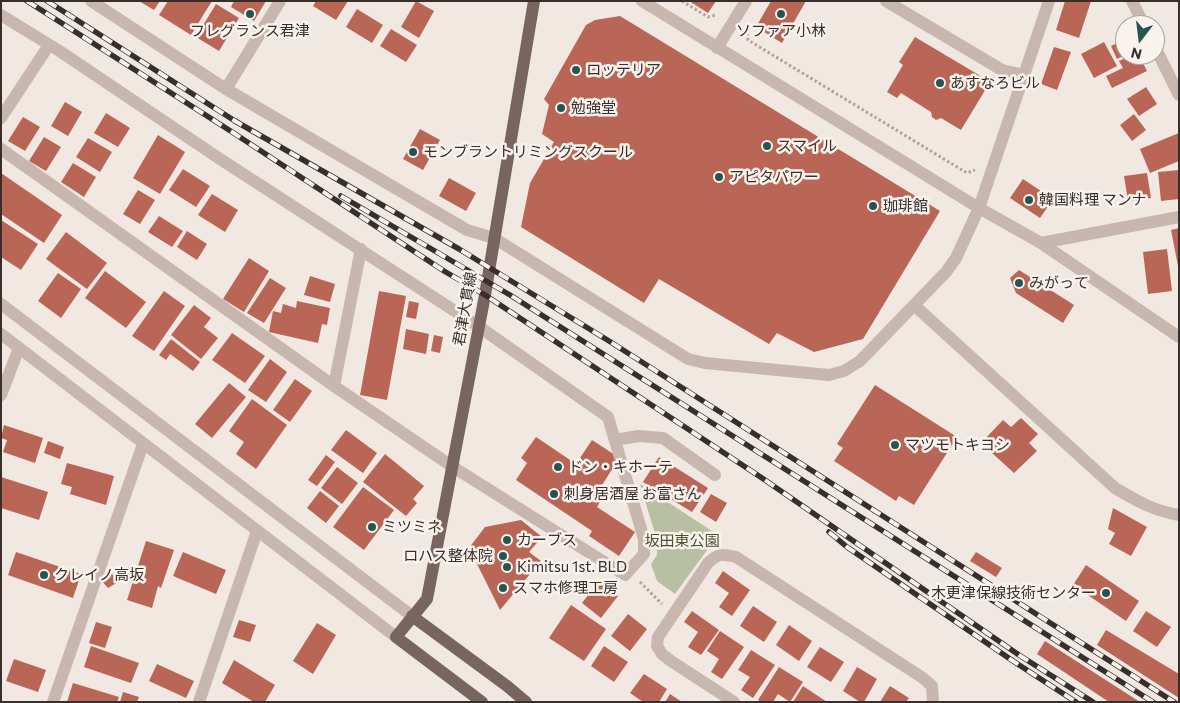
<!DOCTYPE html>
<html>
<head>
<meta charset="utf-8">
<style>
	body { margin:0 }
	#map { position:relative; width:1180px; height:703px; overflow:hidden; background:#f1e8e1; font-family:Commissioner,sans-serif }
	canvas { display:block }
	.frame { position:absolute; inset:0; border:2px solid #382e2c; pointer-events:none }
	.north { position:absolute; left:1115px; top:15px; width:50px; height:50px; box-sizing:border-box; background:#f9f2ed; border:1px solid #aca4a0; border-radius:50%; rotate:195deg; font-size:14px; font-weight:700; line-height:20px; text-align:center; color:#382e2c }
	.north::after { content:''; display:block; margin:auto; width:18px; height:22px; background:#255553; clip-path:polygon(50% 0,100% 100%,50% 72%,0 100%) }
</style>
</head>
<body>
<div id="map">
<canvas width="1180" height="703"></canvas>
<div class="frame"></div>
<div class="north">N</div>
</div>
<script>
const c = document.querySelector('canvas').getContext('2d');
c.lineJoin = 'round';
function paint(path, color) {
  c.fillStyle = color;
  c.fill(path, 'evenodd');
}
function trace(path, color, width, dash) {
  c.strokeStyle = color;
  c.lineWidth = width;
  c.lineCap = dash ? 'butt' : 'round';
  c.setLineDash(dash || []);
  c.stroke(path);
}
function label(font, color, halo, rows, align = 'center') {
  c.font = font + ' Commissioner,"Noto Sans JP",sans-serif';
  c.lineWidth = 5;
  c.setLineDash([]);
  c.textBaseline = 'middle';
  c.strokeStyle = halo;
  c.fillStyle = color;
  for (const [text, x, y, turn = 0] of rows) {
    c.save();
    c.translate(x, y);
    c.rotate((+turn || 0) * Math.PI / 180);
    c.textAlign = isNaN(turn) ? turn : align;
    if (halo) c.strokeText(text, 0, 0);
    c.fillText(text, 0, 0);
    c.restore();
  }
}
paint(new Path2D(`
	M 640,484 L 718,535 L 675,594 L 657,581 L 651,564 L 657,555 L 657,540 Z`), '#b8bfa2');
paint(new Path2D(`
	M 139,1 L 160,1 L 154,10 Z
	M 168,1 L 212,1 L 191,35 L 159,15 Z
	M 234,1 L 266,1 L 254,21 L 231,7 Z
	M 316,1 L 348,1 L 336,20 L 313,6 Z
	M 416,1 L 434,11 L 419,38 L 401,27 Z
	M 689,1 L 716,1 L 708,13 Z
	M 771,1 L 806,1 L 782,43 L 756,27 Z
	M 1065,1 L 1091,1 L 1079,38 L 1056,30 Z
	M 216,4 L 239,18 L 219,51 L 196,37 Z
	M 357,9 L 383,25 L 372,43 L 346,27 Z
	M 620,16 L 940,211 L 863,339 L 814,352 L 777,333 L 769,344 L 659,279 L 644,303 L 521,227 L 530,183 L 554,142 L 542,134 L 549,105 L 544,99 L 586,25 L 595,20 Z
	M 391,29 L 417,45 L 406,62 L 380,46 Z
	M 915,37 L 984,78 L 986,74 L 996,80 L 994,85 L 990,82 L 961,130 L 941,118 L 936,120 L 932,117 L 931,112 L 901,93 L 897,98 L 887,92 L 903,65 L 899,62 Z
	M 1125,39 L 1125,55 L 1117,59 L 1111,46 Z
	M 1104,42 L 1117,66 L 1094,78 L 1081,54 Z
	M 1054,47 L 1071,52 L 1057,90 L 1041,84 Z
	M 1132,55 L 1139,55 L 1147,71 L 1112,88 L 1106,76 L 1123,68 L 1119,61 Z
	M 1146,87 L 1157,104 L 1139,116 L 1127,99 Z
	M 65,102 L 82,112 L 68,136 L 51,126 Z
	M 106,113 L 130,128 L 118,147 L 94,133 Z
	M 1134,114 L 1146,130 L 1132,141 L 1120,125 Z
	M 23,117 L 40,127 L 25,151 L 8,141 Z
	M 420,129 L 440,140 L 423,170 L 403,159 Z
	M 1179,133 L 1179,161 L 1150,173 L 1140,149 Z
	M 158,135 L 185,152 L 160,194 L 133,178 Z
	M 44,137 L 61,147 L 46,171 L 29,161 Z
	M 88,138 L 112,152 L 100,172 L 76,157 Z
	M 73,163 L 96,177 L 84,197 L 61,182 Z
	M 183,169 L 210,186 L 196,207 L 169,190 Z
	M 1179,170 L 1179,199 L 1161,201 L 1158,172 Z
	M 1,173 L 62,215 L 44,243 L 1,214 Z
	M 1147,173 L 1151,198 L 1128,201 L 1124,176 Z
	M 449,178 L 476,193 L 466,211 L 439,196 Z
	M 1023,179 L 1053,199 L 1040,218 L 1010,198 Z
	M 138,190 L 155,200 L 140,224 L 123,214 Z
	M 212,194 L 238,210 L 225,232 L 198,215 Z
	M 159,216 L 183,231 L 172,247 L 148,232 Z
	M 1,220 L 38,244 L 21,270 L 1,257 Z
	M 1179,228 L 1179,266 L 1178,266 L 1171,230 Z
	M 187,231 L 207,244 L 197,260 L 177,247 Z
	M 66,232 L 107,263 L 87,289 L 46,259 Z
	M 1167,249 L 1172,291 L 1148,294 L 1143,252 Z
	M 249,258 L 269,271 L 244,312 L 223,299 Z
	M 1019,270 L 1074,305 L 1063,323 L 1016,293 L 1010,278 Z
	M 105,271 L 146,302 L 126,328 L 85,298 Z
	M 58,273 L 81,289 L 61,318 L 38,301 Z
	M 310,276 L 335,284 L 330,302 L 304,295 Z
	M 270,278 L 286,288 L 264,323 L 247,313 Z
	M 164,291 L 185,306 L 154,351 L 132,336 Z
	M 379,291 L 406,296 L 387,400 L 360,395 Z
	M 297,301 L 330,308 L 327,325 L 322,324 L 318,343 L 269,332 L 273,311 L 281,313 L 283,304 L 296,308 Z
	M 409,301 L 419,303 L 416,319 L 406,317 Z
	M 194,305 L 211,318 L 204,327 L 218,338 L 201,359 L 171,335 Z
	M 406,329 L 429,334 L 426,354 L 403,349 Z
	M 232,333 L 265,356 L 245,383 L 212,360 Z
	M 434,335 L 443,337 L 440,353 L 431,351 Z
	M 171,339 L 200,362 L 193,371 L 170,354 L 166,360 L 159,355 Z
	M 270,359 L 287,372 L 266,402 L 248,390 Z
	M 295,379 L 312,391 L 290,422 L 273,410 Z
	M 229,383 L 246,397 L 212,438 L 195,424 Z
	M 875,385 L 957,437 L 914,505 L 899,496 L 896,501 L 834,461 L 843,448 L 837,444 Z
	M 252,399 L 287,425 L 256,469 L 236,454 L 244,442 L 229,431 Z
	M 1021,418 L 1038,434 L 1029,443 L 1037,451 L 1014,473 L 981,443 L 1003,420 L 1011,427 Z
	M 4,425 L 43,438 L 35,463 L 3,452 L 7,440 L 1,438 Z
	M 346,430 L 377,453 L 363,473 L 331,450 Z
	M 536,437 L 576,464 L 592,440 L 615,455 L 616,463 L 597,493 L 603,497 L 597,507 L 635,532 L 619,556 L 589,536 L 592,531 L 516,480 L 527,463 L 521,458 Z
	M 48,441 L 64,447 L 60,459 L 44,453 Z
	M 385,454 L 424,486 L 413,499 L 417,503 L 406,516 L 363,482 Z
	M 326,455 L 335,462 L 317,486 L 308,480 Z
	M 659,457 L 708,488 L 692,512 L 643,482 Z
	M 67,463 L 114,476 L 106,505 L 70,494 L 72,487 L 61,484 Z
	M 337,467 L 358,483 L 342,504 L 321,488 Z
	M 1,477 L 48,492 L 39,520 L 1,508 Z
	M 363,487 L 394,510 L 364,550 L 333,527 Z
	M 320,491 L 339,506 L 326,523 L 307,508 Z
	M 711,494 L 727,503 L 716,522 L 700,512 Z
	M 1113,508 L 1147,527 L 1131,556 L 1109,544 L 1115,533 L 1108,529 Z
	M 521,520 L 542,537 L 529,552 L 541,561 L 500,610 L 469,548 L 485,527 Z
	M 146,541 L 174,550 L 161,588 L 158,586 L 152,608 L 127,600 Z
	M 16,552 L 81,574 L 73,598 L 8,575 Z
	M 183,552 L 226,570 L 216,594 L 173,576 Z
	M 976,552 L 1002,568 L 996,577 L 970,561 Z
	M 1086,565 L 1139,601 L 1126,621 L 1073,585 Z
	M 110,571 L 118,582 L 108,588 L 100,579 Z
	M 723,571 L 750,590 L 732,616 L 719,607 L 729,593 L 715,583 Z
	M 599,581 L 618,596 L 601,618 L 582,603 Z
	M 571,605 L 606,629 L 584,661 L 549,638 Z
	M 753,606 L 777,622 L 764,642 L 740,626 Z
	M 692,611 L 719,630 L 701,655 L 688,647 L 698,632 L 684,622 Z
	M 1146,611 L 1171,627 L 1157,647 L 1133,631 Z
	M 628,614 L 647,629 L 630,651 L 611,636 Z
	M 239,620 L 256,625 L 250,642 L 233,637 Z
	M 96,622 L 112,627 L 105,648 L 89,643 Z
	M 317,623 L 336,635 L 313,674 L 293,661 Z
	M 789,625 L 812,641 L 799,661 L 776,645 Z
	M 1106,630 L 1179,674 L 1179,698 L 1097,645 Z
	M 720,631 L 744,647 L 722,679 L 711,672 L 719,659 L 707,651 Z
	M 1045,641 L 1140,702 L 1109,702 L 1037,654 Z
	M 91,646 L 139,663 L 131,683 L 84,667 Z
	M 604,646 L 628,662 L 614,682 L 591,666 Z
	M 820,647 L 844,662 L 831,682 L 807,667 Z
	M 751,650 L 775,665 L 753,698 L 741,690 L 750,677 L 738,670 Z
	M 14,659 L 46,670 L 38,692 L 6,681 Z
	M 234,660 L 275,685 L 265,702 L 254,702 L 222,683 Z
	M 157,664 L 194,681 L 186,698 L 149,681 Z
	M 779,667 L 803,682 L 790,702 L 778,694 L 773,702 L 761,702 L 758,700 Z
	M 857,667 L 877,679 L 864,702 L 860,702 L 843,691 Z
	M 644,674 L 667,689 L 659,702 L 643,702 L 630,693 Z
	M 73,683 L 119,697 L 117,702 L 67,702 Z
	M 803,686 L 827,702 L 793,702 Z
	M 890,686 L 909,698 L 906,702 L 880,702 Z
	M 123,692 L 139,697 L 137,702 L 120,702 Z
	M 670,694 L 682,702 L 665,702 Z`), '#b96657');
trace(new Path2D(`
	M 682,1 L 708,17 L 716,15
	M 747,33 L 748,40 L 967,173 L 975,170
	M 640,582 L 662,604`), '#b4a298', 3, [2.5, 2.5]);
trace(new Path2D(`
	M 91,1 L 226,89 L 467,230 L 494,238 L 688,359 L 705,363 L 829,375 L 844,371 L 860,361 L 946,272 L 956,258 L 979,208 L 1049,1
	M 642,1 L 979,208 L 1041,243 L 1179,337
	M 886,1 L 1002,70 L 1024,75
	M 1132,1 L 1144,25
	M 1,15 L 58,50 L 220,159 L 478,326 L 608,417 L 644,539 L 644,554 L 625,575 L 453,467 L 334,386 L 1,149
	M 1155,47 L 1179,95
	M 717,48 L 746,1
	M 226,89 L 280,1
	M 1,118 L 49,45
	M 1041,243 L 1179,217
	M 1,304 L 412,616
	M 914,305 L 1115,488 C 1137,501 1154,511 1179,515
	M 1,334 L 396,637
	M 334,386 L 361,249
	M 1,395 L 19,348
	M 615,440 L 638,436 L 663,438 L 715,475
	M 53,702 L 143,444
	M 199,702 L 257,531
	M 734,702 L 671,661 L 662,654 L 657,646 L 658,637 L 708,563 C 718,553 723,554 736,557 L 923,678 L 932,686 L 933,702`), '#c8b7ae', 12);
trace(new Path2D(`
	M 412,616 L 507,686 L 526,702
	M 482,702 L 396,637 L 427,599 L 485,295 L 534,1`), '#78655f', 12);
const rail = new Path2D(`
	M 27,1 L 229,130 L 444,271 L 485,295 L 762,478 L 1019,655 L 1093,702
	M 47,1 L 235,121 L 459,249 L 609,341 L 1174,702
	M 341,196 L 510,295 L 1153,702
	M 829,532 L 847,547 L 1013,661 L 1076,702`);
trace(rail, '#382e2c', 5.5);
trace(rail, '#f9f2ed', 4, [11]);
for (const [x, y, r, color] of [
	[250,14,5,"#255553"],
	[781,14,5,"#255553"],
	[576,70,5,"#255553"],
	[940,83,5,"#255553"],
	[561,108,5,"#255553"],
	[767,146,5,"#255553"],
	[413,152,5,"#255553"],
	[719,177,5,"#255553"],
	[1029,200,5,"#255553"],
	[873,206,5,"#255553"],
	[1019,283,5,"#255553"],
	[895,445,5,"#255553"],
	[558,467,5,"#255553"],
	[554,494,5,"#255553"],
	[372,527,5,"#255553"],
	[507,540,5,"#255553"],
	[503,556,5,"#255553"],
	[507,567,5,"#255553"],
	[44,575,5,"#255553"],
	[503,588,5,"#255553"],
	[1106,593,5,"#255553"]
]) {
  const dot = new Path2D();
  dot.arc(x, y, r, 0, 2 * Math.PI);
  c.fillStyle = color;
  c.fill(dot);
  trace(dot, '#f9f2ed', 2);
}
label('15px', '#382e2c', '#f9f2ed', [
	["フレグランス君津",250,31,"center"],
	["ソファア小林",781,31,"center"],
	["ロッテリア",586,70],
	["あすなろビル",950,83],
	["勉強堂",571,108],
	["スマイル",777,146],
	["モンブラントリミングスクール",423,152],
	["アピタパワー",729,177],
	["韓国料理 マンナ",1039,200],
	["珈琲館",883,206],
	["みがって",1029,283],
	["マツモトキヨシ",905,445],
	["ドン・キホーテ",568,467],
	["刺身居酒屋 お富さん",564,494],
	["ミツミネ",382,527],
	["カーブス",517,540],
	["ロハス整体院",493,556,"right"],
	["Kimitsu 1st. BLD",517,567],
	["クレイノ高坂",54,575],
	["スマホ修理工房",513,588],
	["木更津保線技術センター",1096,593,"right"]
], 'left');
label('15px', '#382e2c', '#f9f2ed', [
	["君津大貫線",465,309,-80]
]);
label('15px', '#4a5332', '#f9f2ed', [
	["坂田東公園",682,541]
]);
</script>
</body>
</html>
